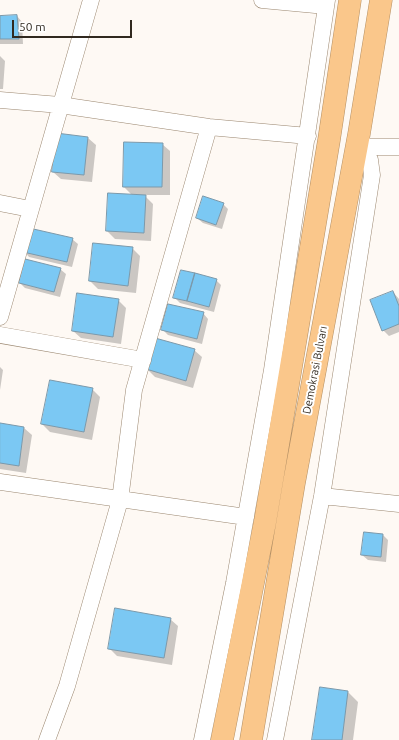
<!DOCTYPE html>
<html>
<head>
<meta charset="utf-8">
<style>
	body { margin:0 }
	#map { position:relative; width:399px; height:740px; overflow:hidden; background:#fef9f4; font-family:Ubuntu,sans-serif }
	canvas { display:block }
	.scale { position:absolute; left:12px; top:20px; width:120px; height:18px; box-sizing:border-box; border:2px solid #31291f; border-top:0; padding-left:5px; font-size:12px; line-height:14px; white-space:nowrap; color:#31291f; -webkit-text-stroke:3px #fff; paint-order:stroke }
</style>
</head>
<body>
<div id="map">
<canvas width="399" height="740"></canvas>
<div class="scale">50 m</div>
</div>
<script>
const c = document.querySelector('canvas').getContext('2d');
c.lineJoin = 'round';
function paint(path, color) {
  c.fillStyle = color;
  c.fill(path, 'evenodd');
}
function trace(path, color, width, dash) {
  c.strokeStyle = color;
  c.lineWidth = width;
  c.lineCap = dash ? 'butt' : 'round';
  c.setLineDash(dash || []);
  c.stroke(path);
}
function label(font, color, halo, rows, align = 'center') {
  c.font = font + ' Ubuntu,sans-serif';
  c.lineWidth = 4;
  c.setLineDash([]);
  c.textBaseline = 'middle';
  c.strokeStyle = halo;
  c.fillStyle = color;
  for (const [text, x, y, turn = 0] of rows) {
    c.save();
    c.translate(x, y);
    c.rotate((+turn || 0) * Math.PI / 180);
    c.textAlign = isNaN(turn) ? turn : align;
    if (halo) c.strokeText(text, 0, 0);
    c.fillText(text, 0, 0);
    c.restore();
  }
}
paint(new Path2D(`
	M 17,16 L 22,22 L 23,44 L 0,44 L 0,17 Z
	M 0,56 L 5,61 L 3,89 L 0,89 Z
	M 88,138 L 96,145 L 92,182 L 61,179 L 53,172 Z
	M 162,144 L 170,151 L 170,195 L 144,195 L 153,204 L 151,241 L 115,239 L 107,231 L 133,196 L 124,187 Z
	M 223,204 L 228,209 L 222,229 L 203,223 L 197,218 Z
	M 72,239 L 78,244 L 72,267 L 29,257 L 24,251 Z
	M 132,248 L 140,256 L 136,293 L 98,289 L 90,281 Z
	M 60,269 L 66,274 L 60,297 L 25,288 L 20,283 Z
	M 216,280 L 221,285 L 214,312 L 180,303 L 174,297 Z
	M 393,292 L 399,299 L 399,332 L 389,336 L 383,330 Z
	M 118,300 L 126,308 L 121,344 L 81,338 L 73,331 Z
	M 203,313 L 208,319 L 202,344 L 168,335 L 163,330 Z
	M 194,350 L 202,357 L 193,388 L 155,377 L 147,369 Z
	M 0,367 L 3,370 L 0,390 Z
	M 92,389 L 100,397 L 92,440 L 50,432 L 42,424 Z
	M 0,424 L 24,428 L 32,435 L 26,473 L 0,469 Z
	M 383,535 L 388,540 L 386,562 L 368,560 L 362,555 Z
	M 170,619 L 178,626 L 172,665 L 117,656 L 109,648 Z
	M 320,688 L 348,692 L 358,702 L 353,740 L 313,740 Z`), '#0003');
const building = new Path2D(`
	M 17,15 L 19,39 L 0,39 L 0,16 Z
	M 56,133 L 88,137 L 84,175 L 52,172 Z
	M 124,142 L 163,143 L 162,187 L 123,187 Z
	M 108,193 L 146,195 L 144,233 L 106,231 Z
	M 203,196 L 224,203 L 216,225 L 196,218 Z
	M 29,228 L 73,238 L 67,262 L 23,252 Z
	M 93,243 L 133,247 L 128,286 L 89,281 Z
	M 25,259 L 61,268 L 54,292 L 19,283 Z
	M 181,270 L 195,273 L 187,301 L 173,298 Z
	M 195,273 L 217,279 L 209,307 L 187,301 Z
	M 393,291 L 399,306 L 399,324 L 382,331 L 370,300 Z
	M 77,293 L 119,299 L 113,337 L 72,331 Z
	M 168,304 L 204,312 L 197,339 L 161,330 Z
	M 155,338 L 195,349 L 186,381 L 146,369 Z
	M 50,380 L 93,388 L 84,432 L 41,424 Z
	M 0,423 L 24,427 L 19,466 L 0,463 Z
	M 364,532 L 383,534 L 381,557 L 361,555 Z
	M 115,608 L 171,618 L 164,658 L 108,649 Z
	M 320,687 L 348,691 L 342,740 L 312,740 Z`);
paint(building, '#7bc8f3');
trace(building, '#7c99aa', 1);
const street = new Path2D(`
	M 262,0 L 326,6
	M 0,100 L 60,105 L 209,127 L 308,136
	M 366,147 L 399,147
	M 0,203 L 30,209
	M 0,317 L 91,0
	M 0,335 L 143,360
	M 0,482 L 246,517
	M 322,496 L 399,504
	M 47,740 L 67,686 L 120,500 L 134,390 L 209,127
	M 202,740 L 234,583 L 272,370 L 327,0
	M 275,740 L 322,496 L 372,175 L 370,160 L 359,134`);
const highway = new Path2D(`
	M 222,740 L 265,522 L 329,140 L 350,0
	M 251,740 L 294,483 L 359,134 L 381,0`);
trace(street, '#9a866f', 17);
trace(highway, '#b49065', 23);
trace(street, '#fff', 16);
trace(highway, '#fac78b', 22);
label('11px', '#31291f', '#fff', [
	["Demokrasi Bulvarı",315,370,-79]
]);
</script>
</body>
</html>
